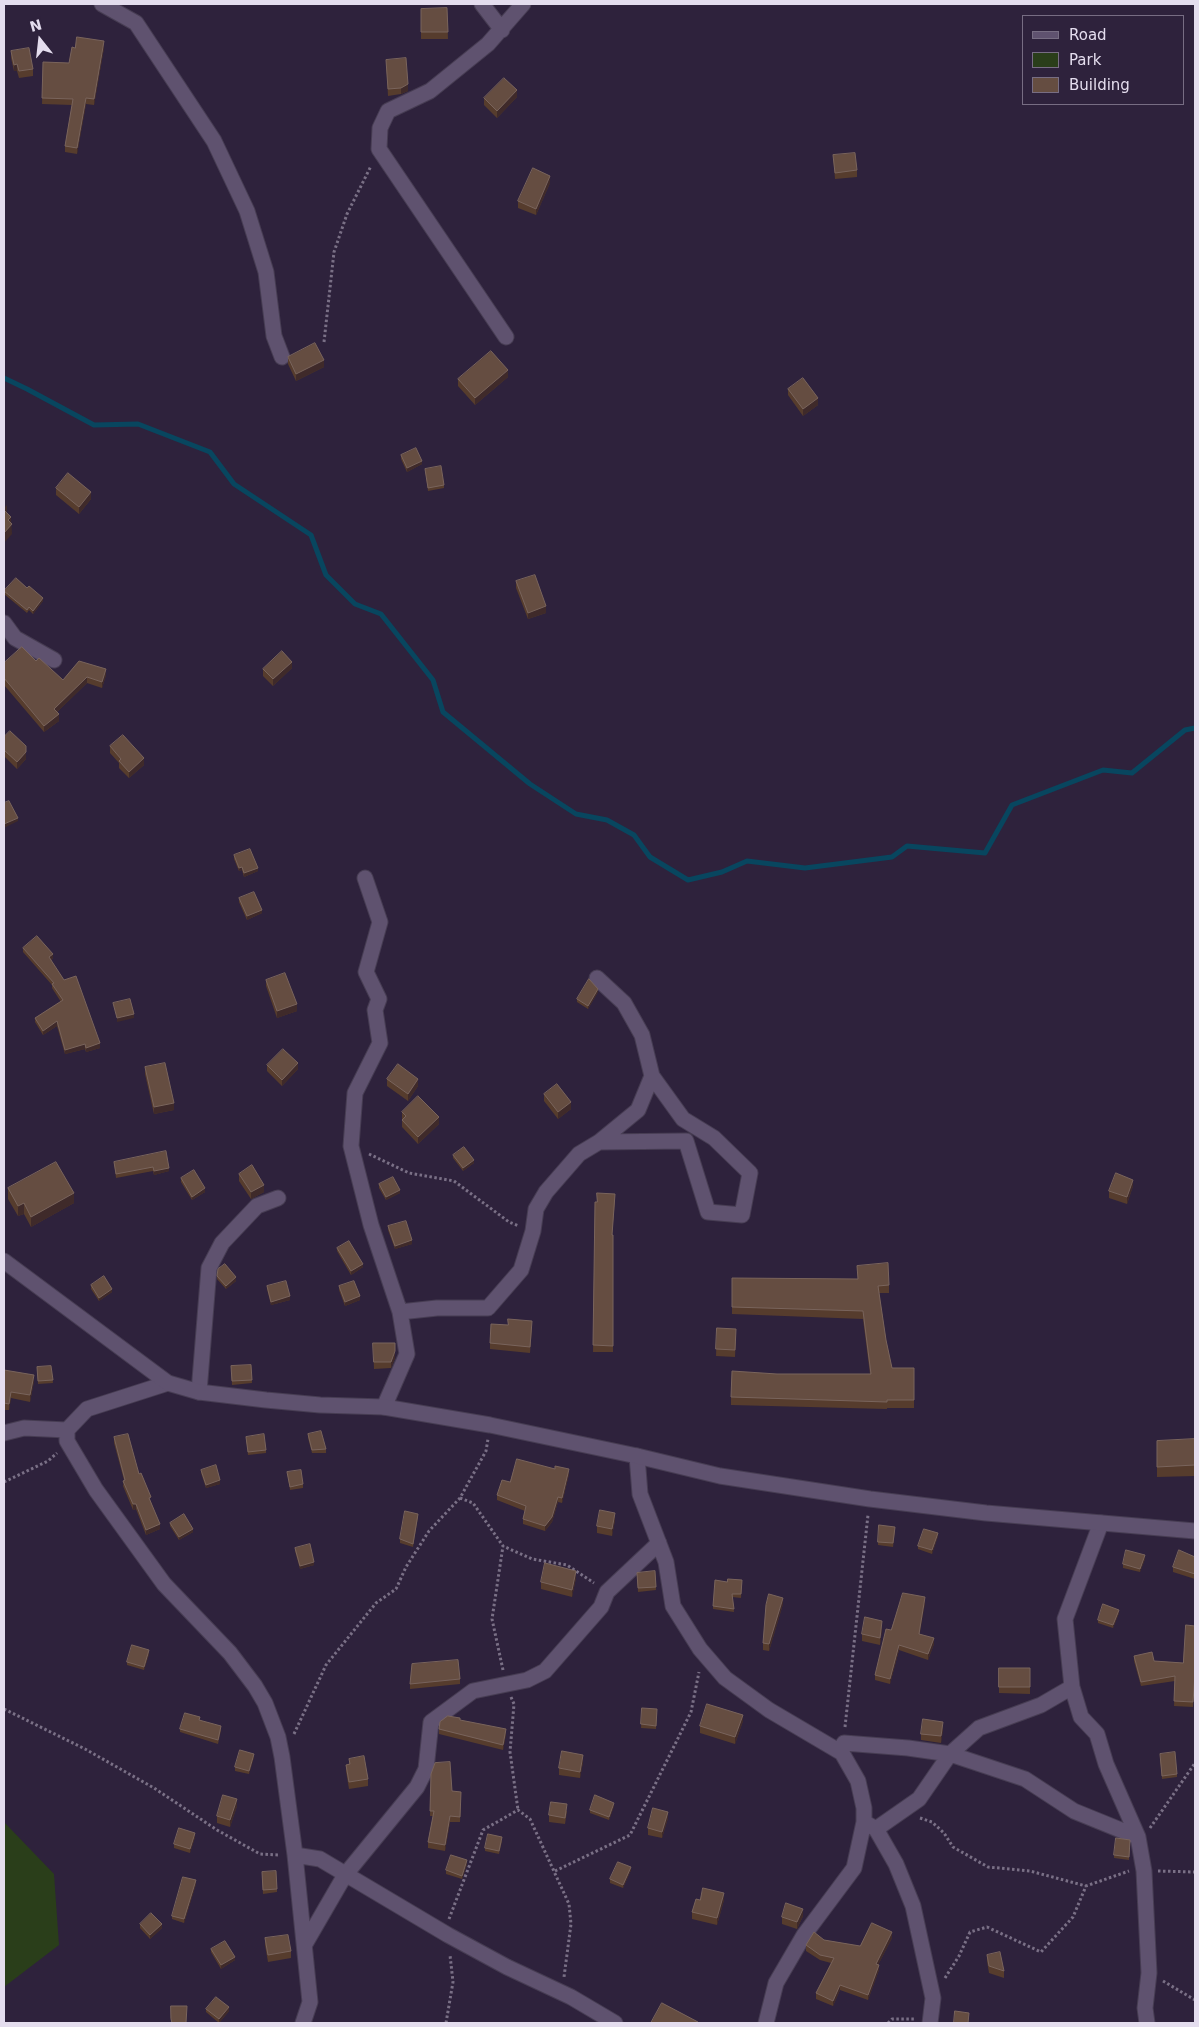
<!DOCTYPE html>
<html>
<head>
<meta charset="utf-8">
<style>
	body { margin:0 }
	#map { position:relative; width:1199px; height:2027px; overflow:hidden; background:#2e223c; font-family:"DejaVu Sans",sans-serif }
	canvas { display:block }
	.frame { position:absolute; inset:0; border:5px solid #e4ddee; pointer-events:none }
	.legend { position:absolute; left:1022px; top:15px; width:162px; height:90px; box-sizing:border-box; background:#2e223c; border:1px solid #776d83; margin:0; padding:6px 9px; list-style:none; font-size:15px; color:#e4ddee }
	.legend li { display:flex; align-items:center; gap:10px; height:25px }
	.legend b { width:25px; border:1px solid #776d83 }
	.north { position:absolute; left:15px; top:15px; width:50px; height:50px; -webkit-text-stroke:4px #2e223c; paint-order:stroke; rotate:344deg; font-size:14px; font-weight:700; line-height:20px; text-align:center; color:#e4ddee }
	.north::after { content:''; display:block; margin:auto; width:18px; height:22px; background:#e4ddee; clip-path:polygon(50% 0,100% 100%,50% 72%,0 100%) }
</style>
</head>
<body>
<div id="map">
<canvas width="1199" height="2027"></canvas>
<div class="frame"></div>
<ul class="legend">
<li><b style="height:6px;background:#5f526f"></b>Road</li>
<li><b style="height:14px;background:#2a3e1a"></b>Park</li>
<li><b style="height:14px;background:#654d41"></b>Building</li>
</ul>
<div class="north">N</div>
</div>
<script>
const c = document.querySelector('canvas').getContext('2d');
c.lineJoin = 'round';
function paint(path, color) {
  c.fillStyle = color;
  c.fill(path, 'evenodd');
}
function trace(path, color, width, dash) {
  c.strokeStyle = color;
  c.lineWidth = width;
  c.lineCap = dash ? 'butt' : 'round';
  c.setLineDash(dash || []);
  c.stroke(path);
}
paint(new Path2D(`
	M 4,1822 L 54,1874 L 59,1945 L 4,1987 Z`), '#2a3e1a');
trace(new Path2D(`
	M 4,378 L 27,389 L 94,425 L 138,424 L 210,452 L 234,484 L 311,535 L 326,575 L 355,604 L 381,614 L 433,680 L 443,712 L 530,784 L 576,814 L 607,820 L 634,835 L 650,857 L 688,880 L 722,872 L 747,861 L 805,868 L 892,857 L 907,846 L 985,853 L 1012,805 L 1103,770 L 1132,773 L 1185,730 L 1195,728`), '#08465f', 5);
const street = new Path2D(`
	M 102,4 L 136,23 L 214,141 L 247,211 L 266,272 L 274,336 L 282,357
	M 482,4 L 502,30
	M 506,337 L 379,149 L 380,128 L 388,111 L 430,91 L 488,44 L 523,4
	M 4,623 L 15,638 L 54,660
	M 365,878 L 380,922 L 366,972 L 379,999 L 375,1010 L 380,1043 L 355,1093 L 351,1146 L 371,1225 L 400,1312 L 407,1354 L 384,1407
	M 599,1142 L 686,1141 L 708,1212 L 742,1215 L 750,1173 L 714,1138 L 683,1119 L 652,1076
	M 400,1312 L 437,1308 L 488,1308 L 521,1270 L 533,1231 L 536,1209 L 546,1192 L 579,1154 L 599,1142 L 638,1110 L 652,1076 L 642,1035 L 624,1003 L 597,978
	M 168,1383 L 87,1409 L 67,1430 L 67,1441 L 96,1490 L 164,1584 L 230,1653 L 255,1686 L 265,1703 L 278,1737 L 282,1757 L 295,1855 L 310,2002 L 303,2023
	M 199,1392 L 209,1268 L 222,1243 L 257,1206 L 278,1198
	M 4,1433 L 24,1428 L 67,1430
	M 637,1456 L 640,1494 L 666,1562 L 673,1606 L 700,1649 L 725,1678 L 769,1710 L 842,1753 L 858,1781 L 864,1808 L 864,1822 L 854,1868 L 804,1935 L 776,1983 L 766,2023
	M 1101,1523 L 1065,1619 L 1072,1687 L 1081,1717 L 1097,1734 L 1106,1764 L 1138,1837 L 1144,1871 L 1149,1973 L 1145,2008 L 1147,2023
	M 1072,1687 L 1041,1705 L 979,1728 L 950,1754 L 1025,1779 L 1074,1811 L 1138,1837
	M 844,1743 L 908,1748 L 950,1754 L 919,1799 L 876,1829
	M 864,1822 L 876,1829 L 896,1864 L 913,1906 L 933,1998 L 930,2023
	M 295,1855 L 320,1859 L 448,1935 L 507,1967 L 571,1997 L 615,2023
	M 305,1944 L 345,1875 L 417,1787 L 426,1769 L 431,1722 L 473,1691 L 527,1680 L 545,1671 L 601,1607 L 607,1592 L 659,1543`);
const secondary = new Path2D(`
	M 4,1261 L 168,1383 L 199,1392 L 266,1400 L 320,1405 L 384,1407 L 490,1425 L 637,1456 L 720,1476 L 870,1499 L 986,1513 L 1195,1531`);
trace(street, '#473d53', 17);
trace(secondary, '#473d53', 17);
trace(new Path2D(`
	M 324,342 L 334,252 L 347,214 L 371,166
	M 369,1154 L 409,1173 L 454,1181 L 509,1222 L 519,1226
	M 4,1482 L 48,1461 L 57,1453
	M 460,1498 L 473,1503 L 503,1546 L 532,1559 L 567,1565 L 594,1583
	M 503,1670 L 492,1619 L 503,1546
	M 511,1697 L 514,1704 L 510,1752 L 518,1810
	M 4,1709 L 85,1749 L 154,1788 L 217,1830 L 260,1854 L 280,1855
	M 845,1727 L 868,1515
	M 294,1734 L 326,1665 L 376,1603 L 396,1589 L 406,1567 L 429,1531 L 460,1498 L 486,1451 L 488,1439
	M 920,1818 L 932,1822 L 944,1833 L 953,1847 L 988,1867 L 1030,1871 L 1086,1886
	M 1150,1828 L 1195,1763
	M 555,1871 L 630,1835 L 691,1712 L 699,1672
	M 1158,1871 L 1195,1872
	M 449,1919 L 483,1830 L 518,1810 L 530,1819 L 569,1904 L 571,1924 L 564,1977
	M 945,1978 L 959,1956 L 970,1932 L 987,1927 L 1041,1952 L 1073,1917 L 1086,1886 L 1129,1871
	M 1163,1981 L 1195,2000
	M 446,2023 L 453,1982 L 450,1955
	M 888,2023 L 892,2019 L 916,2019`), '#7a7086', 3, [2.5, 2.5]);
trace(street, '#5f526f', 15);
trace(secondary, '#5f526f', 15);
paint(new Path2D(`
	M 447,8 L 448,39 L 421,39 L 421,9 Z
	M 75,48 L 104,48 L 94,105 L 86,104 L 77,154 L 65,152 L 65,146 L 72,105 L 42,104 L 43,62 L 69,63 Z
	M 11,51 L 33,69 L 33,76 L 19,78 L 17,71 L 14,71 L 11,58 Z
	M 386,60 L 408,91 L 401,94 L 388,96 Z
	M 517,97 L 497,118 L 484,105 L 484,98 Z
	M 833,155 L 857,170 L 857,177 L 835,179 Z
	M 550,183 L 536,215 L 518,208 L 518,201 Z
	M 288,357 L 324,367 L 296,381 L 288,364 Z
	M 508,377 L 475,405 L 458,386 L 458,379 Z
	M 788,389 L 818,405 L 803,416 L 788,395 Z
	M 401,455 L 422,464 L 407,472 L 401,459 Z
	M 425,469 L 444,485 L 444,488 L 428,491 Z
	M 56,488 L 91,499 L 79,514 L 56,495 Z
	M 516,581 L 546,613 L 528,619 L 516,588 Z
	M 27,588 L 43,601 L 33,614 L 29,610 L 27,613 L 4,594 L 4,590 Z
	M 36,661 L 63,680 L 106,675 L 102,688 L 87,683 L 57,712 L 59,721 L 44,732 L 4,685 L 4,663 Z
	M 292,668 L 273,686 L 263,676 L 263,669 Z
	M 4,737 L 26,759 L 17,769 L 4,756 Z
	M 110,746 L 144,765 L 129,778 L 119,768 L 119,763 L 110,753 Z
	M 234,855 L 258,871 L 244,877 L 242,870 L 239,871 L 234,859 Z
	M 239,898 L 262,913 L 247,920 L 239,902 Z
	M 23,948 L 53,958 L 51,960 L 100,1048 L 86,1052 L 85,1049 L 65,1054 L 57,1026 L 43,1035 L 35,1022 L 35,1018 L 61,1002 L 52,988 L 52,985 L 23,952 Z
	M 266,980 L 297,1011 L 277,1018 L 266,986 Z
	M 598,992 L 588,1009 L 577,1002 L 577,999 Z
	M 267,1065 L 298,1069 L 282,1086 L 267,1071 Z
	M 145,1067 L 174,1110 L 154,1114 L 145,1074 Z
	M 387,1079 L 418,1086 L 408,1101 L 387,1086 Z
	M 544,1094 L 571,1109 L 558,1119 L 544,1101 Z
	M 402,1112 L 439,1124 L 418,1144 L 402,1127 L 402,1120 L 403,1119 L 402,1119 Z
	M 453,1155 L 474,1163 L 463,1171 L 453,1158 Z
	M 114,1162 L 169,1168 L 169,1171 L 154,1175 L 153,1171 L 116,1178 Z
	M 239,1174 L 264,1192 L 251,1199 L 239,1181 Z
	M 181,1178 L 205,1192 L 192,1200 L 181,1182 Z
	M 379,1184 L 400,1193 L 386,1200 L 379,1188 Z
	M 1133,1186 L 1127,1204 L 1109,1198 L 1109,1191 Z
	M 8,1188 L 74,1203 L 31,1227 L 24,1214 L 18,1216 L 8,1199 Z
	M 615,1200 L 612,1235 L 613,1235 L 613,1352 L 593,1352 L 595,1202 Z
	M 388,1226 L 412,1244 L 395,1249 L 388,1230 Z
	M 337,1248 L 363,1267 L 351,1275 L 337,1251 Z
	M 857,1266 L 889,1285 L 889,1293 L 879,1293 L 886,1340 L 892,1368 L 914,1368 L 914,1408 L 887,1408 L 887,1409 L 731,1405 L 731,1397 L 777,1374 L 870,1374 L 863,1319 L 732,1314 L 732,1278 L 858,1279 Z
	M 218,1269 L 236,1281 L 226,1289 L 217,1279 Z
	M 91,1285 L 112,1292 L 99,1301 L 91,1289 Z
	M 267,1286 L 290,1300 L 271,1305 L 267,1289 Z
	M 339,1286 L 360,1300 L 345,1306 L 339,1290 Z
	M 532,1327 L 530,1353 L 490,1349 L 490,1343 Z
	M 717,1328 L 736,1336 L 735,1357 L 716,1356 Z
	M 373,1343 L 395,1358 L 391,1368 L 374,1369 Z
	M 251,1365 L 252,1383 L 232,1385 L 231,1366 Z
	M 51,1366 L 53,1383 L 38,1384 L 37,1367 Z
	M 4,1370 L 34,1381 L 30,1402 L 11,1398 L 9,1410 L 4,1410 Z
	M 308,1434 L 326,1449 L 326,1453 L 312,1453 L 308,1438 Z
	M 114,1437 L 139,1474 L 151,1502 L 160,1529 L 146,1535 L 136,1509 L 133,1510 L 123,1486 L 124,1480 L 114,1443 Z
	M 246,1437 L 266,1450 L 266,1453 L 248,1455 Z
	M 1195,1439 L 1195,1476 L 1157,1477 L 1157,1441 Z
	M 201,1470 L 220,1484 L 206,1488 L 201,1473 Z
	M 287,1472 L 303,1484 L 303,1488 L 290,1490 Z
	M 569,1474 L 562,1503 L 558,1502 L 552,1522 L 545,1531 L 523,1524 L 523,1519 L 525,1511 L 497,1500 L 497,1495 L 510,1482 Z
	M 418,1517 L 413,1547 L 400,1543 L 400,1539 Z
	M 615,1520 L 612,1536 L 597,1533 L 597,1526 Z
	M 170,1523 L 193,1532 L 179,1540 L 170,1526 Z
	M 895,1530 L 893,1547 L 878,1545 L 878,1542 Z
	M 938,1536 L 932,1554 L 918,1549 L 918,1546 Z
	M 295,1548 L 314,1565 L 300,1569 L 295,1551 Z
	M 1195,1557 L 1195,1579 L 1173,1572 L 1173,1567 Z
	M 1145,1559 L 1140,1572 L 1123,1568 L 1123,1564 Z
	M 655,1571 L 656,1590 L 638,1592 L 637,1573 Z
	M 576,1578 L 572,1597 L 541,1589 L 541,1582 Z
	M 742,1580 L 741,1598 L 732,1597 L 734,1612 L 713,1609 L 713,1606 L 727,1582 Z
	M 925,1603 L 919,1634 L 934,1644 L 928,1660 L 899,1650 L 890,1684 L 875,1680 L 875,1675 L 891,1630 Z
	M 783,1604 L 769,1651 L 763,1650 L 763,1643 Z
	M 1119,1613 L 1113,1628 L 1098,1623 L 1098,1620 Z
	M 1195,1626 L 1195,1680 L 1193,1707 L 1174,1706 L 1175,1681 L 1141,1686 L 1134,1661 L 1134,1656 L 1154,1661 L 1183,1663 Z
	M 882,1628 L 880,1645 L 862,1641 L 862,1634 Z
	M 149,1654 L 144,1670 L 127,1665 L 127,1662 Z
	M 999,1668 L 1030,1668 L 1030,1694 L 999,1693 Z
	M 460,1679 L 460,1684 L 410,1689 L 410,1684 Z
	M 642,1708 L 657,1713 L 656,1729 L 641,1728 Z
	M 200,1720 L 221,1730 L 218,1744 L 180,1732 L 180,1729 Z
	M 743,1721 L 735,1744 L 700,1733 L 700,1726 Z
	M 439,1729 L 506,1734 L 503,1750 L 439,1734 Z
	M 943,1729 L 941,1743 L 921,1740 L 921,1734 Z
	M 254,1757 L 249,1774 L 235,1771 L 235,1767 Z
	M 1160,1757 L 1177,1774 L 1177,1777 L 1162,1779 Z
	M 349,1759 L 368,1779 L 368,1786 L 349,1789 L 346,1771 L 346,1765 L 349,1764 Z
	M 583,1762 L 580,1778 L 559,1775 L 559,1768 Z
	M 431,1774 L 452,1791 L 461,1792 L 460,1822 L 450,1822 L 445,1851 L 428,1848 L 428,1842 L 433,1816 L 430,1816 Z
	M 237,1806 L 230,1827 L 217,1823 L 217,1816 Z
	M 614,1806 L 609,1820 L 590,1813 L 590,1810 Z
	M 567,1811 L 565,1824 L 549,1822 L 549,1815 Z
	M 668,1818 L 662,1838 L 648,1835 L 648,1828 Z
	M 195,1837 L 190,1853 L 174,1848 L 174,1844 Z
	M 1130,1840 L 1129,1860 L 1114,1858 L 1114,1855 Z
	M 502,1841 L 499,1854 L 485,1851 L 485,1848 Z
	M 467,1864 L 462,1879 L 446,1874 L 446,1870 Z
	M 631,1870 L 623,1888 L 610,1883 L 610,1879 Z
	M 262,1876 L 277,1889 L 277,1892 L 263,1894 Z
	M 196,1884 L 184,1923 L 172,1919 L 172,1916 Z
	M 700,1900 L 724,1900 L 717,1925 L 692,1919 L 692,1912 Z
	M 803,1916 L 797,1929 L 782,1924 L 782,1917 Z
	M 140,1924 L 162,1928 L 150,1939 L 140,1928 Z
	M 265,1938 L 291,1951 L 291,1958 L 268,1962 L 265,1945 Z
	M 892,1938 L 878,1965 L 879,1970 L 868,2000 L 840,1990 L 833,2006 L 816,1999 L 816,1993 L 831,1963 L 820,1960 L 806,1951 L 806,1945 L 824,1940 L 860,1946 Z
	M 211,1949 L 235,1960 L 221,1969 L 211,1952 Z
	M 987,1955 L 1004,1971 L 1004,1978 L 989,1973 L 987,1961 Z
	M 206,2009 L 229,2011 L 219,2023 L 206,2012 Z`), '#563c2d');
paint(new Path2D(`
	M 104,41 L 104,48 L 94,105 L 94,99 Z
	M 17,64 L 17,71 L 14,71 L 14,65 Z
	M 408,84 L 408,91 L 401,94 L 401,88 Z
	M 517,90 L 517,97 L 497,118 L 497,111 Z
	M 86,98 L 86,104 L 77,154 L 77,148 Z
	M 550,176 L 550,183 L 536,215 L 536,209 Z
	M 324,360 L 324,367 L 296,381 L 296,374 Z
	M 508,370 L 508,377 L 475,405 L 475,398 Z
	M 818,398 L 818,405 L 803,416 L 803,409 Z
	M 422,461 L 422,464 L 407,472 L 407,468 Z
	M 91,492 L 91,499 L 79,514 L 79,507 Z
	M 7,505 L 7,515 L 4,518 L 4,508 Z
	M 11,517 L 12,534 L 4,543 L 4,533 L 8,520 Z
	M 43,598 L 43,601 L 33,614 L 33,611 Z
	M 546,606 L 546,613 L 528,619 L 528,613 Z
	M 292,662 L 292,668 L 273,686 L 273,679 Z
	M 106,669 L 106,675 L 102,688 L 102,682 Z
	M 87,677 L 87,683 L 54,715 L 54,709 Z
	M 59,714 L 59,721 L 44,732 L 44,726 Z
	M 26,752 L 26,759 L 17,769 L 17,762 Z
	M 144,758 L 144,765 L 129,778 L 129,772 Z
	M 18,818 L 18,821 L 4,828 L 4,824 Z
	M 242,867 L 242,870 L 239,871 L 239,868 Z
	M 258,868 L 258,871 L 244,877 L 244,873 Z
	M 262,910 L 262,913 L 247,920 L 247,916 Z
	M 53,954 L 53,958 L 49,961 L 49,957 Z
	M 598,989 L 598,992 L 588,1009 L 588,1006 Z
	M 297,1004 L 297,1011 L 277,1018 L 277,1011 Z
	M 134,1014 L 134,1018 L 117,1022 L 117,1018 Z
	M 57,1021 L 57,1026 L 43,1035 L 43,1031 Z
	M 100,1043 L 100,1048 L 86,1052 L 86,1048 Z
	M 85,1044 L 85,1049 L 65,1054 L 65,1050 Z
	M 298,1063 L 298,1069 L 282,1086 L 282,1080 Z
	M 418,1079 L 418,1086 L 408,1101 L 408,1094 Z
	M 571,1102 L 571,1109 L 558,1119 L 558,1112 Z
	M 174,1103 L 174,1110 L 154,1114 L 154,1107 Z
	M 439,1117 L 439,1124 L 418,1144 L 418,1137 Z
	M 474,1160 L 474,1163 L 463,1171 L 463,1168 Z
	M 169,1168 L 169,1171 L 154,1175 L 154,1171 Z
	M 1133,1180 L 1133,1186 L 1127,1204 L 1127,1197 Z
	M 264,1185 L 264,1192 L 251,1199 L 251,1192 Z
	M 205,1188 L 205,1192 L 192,1200 L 192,1197 Z
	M 400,1190 L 400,1193 L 386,1200 L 386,1197 Z
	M 74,1193 L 74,1203 L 31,1227 L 31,1217 Z
	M 24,1203 L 24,1214 L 18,1216 L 18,1206 Z
	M 412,1240 L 412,1244 L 395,1249 L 395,1246 Z
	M 363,1264 L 363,1267 L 351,1275 L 351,1271 Z
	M 236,1277 L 236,1281 L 226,1289 L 226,1286 Z
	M 112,1289 L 112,1292 L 99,1301 L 99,1298 Z
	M 290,1296 L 290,1300 L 271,1305 L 271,1302 Z
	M 360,1296 L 360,1300 L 345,1306 L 345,1302 Z
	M 395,1351 L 395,1358 L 391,1368 L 391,1362 Z
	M 34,1375 L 34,1381 L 30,1402 L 30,1395 Z
	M 11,1392 L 11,1398 L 9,1410 L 9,1404 Z
	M 569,1469 L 569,1474 L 562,1503 L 562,1498 Z
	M 220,1480 L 220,1484 L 206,1488 L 206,1485 Z
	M 558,1497 L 558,1502 L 552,1522 L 545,1531 L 545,1526 Z
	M 133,1504 L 136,1504 L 136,1509 L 133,1510 Z
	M 615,1513 L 615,1520 L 612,1536 L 612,1529 Z
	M 160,1524 L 160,1529 L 146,1535 L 146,1530 Z
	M 193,1529 L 193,1532 L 179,1540 L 179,1537 Z
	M 938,1533 L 938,1536 L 932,1554 L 932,1550 Z
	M 1145,1555 L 1145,1559 L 1140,1572 L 1140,1569 Z
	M 314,1562 L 314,1565 L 300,1569 L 300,1566 Z
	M 576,1571 L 576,1578 L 572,1597 L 572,1590 Z
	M 925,1597 L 925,1603 L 919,1639 L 919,1634 Z
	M 783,1598 L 783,1604 L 769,1651 L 769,1644 Z
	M 1119,1610 L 1119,1613 L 1113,1628 L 1113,1625 Z
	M 882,1621 L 882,1628 L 880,1645 L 880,1638 Z
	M 934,1638 L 934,1644 L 928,1660 L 928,1654 Z
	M 899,1645 L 899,1650 L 890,1684 L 890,1679 Z
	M 149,1650 L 149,1654 L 144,1670 L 144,1667 Z
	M 743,1715 L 743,1721 L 735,1744 L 735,1737 Z
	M 943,1722 L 943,1729 L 941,1743 L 941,1736 Z
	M 506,1729 L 506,1734 L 503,1750 L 503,1745 Z
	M 254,1754 L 254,1757 L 249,1774 L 249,1771 Z
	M 583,1755 L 583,1762 L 580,1778 L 580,1772 Z
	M 237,1799 L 237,1806 L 230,1827 L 230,1820 Z
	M 614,1803 L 614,1806 L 609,1820 L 609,1817 Z
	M 668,1812 L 668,1818 L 662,1838 L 662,1832 Z
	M 450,1816 L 450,1822 L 445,1851 L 445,1845 Z
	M 195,1833 L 195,1837 L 190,1853 L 190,1849 Z
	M 467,1860 L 467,1864 L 462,1879 L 462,1876 Z
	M 631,1867 L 631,1870 L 623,1888 L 623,1885 Z
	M 196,1880 L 196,1884 L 184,1923 L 184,1919 Z
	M 724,1893 L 724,1900 L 717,1925 L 717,1918 Z
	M 803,1909 L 803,1916 L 797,1929 L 797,1922 Z
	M 162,1924 L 162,1928 L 150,1939 L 150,1935 Z
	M 892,1932 L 892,1938 L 876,1969 L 876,1964 Z
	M 235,1957 L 235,1960 L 221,1969 L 221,1965 Z
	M 879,1965 L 879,1970 L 868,2000 L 868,1995 Z
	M 840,1985 L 840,1990 L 833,2006 L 833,2001 Z
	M 229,2007 L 229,2011 L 219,2023 L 219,2019 Z`), '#3f2a2a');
const building = new Path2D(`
	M 447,8 L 448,32 L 421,32 L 421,9 Z
	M 77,37 L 104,41 L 94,99 L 86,98 L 77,148 L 65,146 L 73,99 L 42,98 L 43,62 L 69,63 L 72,47 L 75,48 Z
	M 29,48 L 33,69 L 19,71 L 17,64 L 14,65 L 11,51 Z
	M 406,58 L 408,84 L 401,88 L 388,89 L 386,60 Z
	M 504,78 L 517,90 L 497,111 L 484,98 Z
	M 855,153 L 857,170 L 835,173 L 833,155 Z
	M 533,168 L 550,176 L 536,209 L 518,201 Z
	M 315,343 L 324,360 L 296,374 L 288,357 Z
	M 491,351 L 508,370 L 475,398 L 458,379 Z
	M 803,378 L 818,398 L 803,409 L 788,389 Z
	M 416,448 L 422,461 L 407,468 L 401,455 Z
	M 441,466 L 444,485 L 428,488 L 425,469 Z
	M 68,473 L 91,492 L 79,507 L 56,488 Z
	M 4,510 L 11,517 L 8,520 L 12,524 L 4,533 Z
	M 535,575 L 546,606 L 528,613 L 516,581 Z
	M 16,578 L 27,588 L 29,586 L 43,598 L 33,611 L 29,607 L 27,610 L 4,591 Z
	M 22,647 L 36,661 L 39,658 L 63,680 L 79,661 L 106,669 L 102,682 L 87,677 L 54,709 L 59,714 L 44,726 L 4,678 L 4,663 Z
	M 282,651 L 292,662 L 273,679 L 263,669 Z
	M 10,731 L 26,746 L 26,752 L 17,762 L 4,750 L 4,737 Z
	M 123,735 L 144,758 L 129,772 L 119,761 L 121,759 L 110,746 Z
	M 9,801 L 18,818 L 4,824 L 4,803 Z
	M 250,849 L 258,868 L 244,873 L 242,867 L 239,868 L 234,855 Z
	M 254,892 L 262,910 L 247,916 L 239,898 Z
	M 37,936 L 53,954 L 49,957 L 64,980 L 76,976 L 100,1043 L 86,1048 L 85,1044 L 65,1050 L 57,1021 L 43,1031 L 35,1018 L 63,1000 L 52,984 L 54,983 L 23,948 Z
	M 285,973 L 297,1004 L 277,1011 L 266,980 Z
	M 589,979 L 598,989 L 588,1006 L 577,999 Z
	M 130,999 L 134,1014 L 117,1018 L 113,1003 Z
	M 283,1049 L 298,1063 L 282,1080 L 267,1065 Z
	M 165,1063 L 174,1103 L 154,1107 L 145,1067 Z
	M 398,1064 L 418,1079 L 408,1094 L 387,1079 Z
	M 557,1084 L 571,1102 L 558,1112 L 544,1094 Z
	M 418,1096 L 439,1117 L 418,1137 L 402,1120 L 406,1116 L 402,1112 Z
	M 464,1147 L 474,1160 L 463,1168 L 453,1155 Z
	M 166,1151 L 169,1168 L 154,1171 L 153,1167 L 116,1174 L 114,1162 Z
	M 56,1162 L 74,1193 L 31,1217 L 24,1203 L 18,1206 L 8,1188 Z
	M 252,1165 L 264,1185 L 251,1192 L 239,1174 Z
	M 194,1170 L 205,1188 L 192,1197 L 181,1178 Z
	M 1116,1173 L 1133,1180 L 1127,1197 L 1109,1191 Z
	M 393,1177 L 400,1190 L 386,1197 L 379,1184 Z
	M 597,1193 L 615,1194 L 612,1235 L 613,1235 L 613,1346 L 593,1345 L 595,1202 L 597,1202 Z
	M 406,1221 L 412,1240 L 395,1246 L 388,1226 Z
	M 349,1241 L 363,1264 L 351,1271 L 337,1248 Z
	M 888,1263 L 889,1285 L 878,1286 L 886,1340 L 892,1368 L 914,1368 L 914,1400 L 887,1400 L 887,1402 L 731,1397 L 732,1371 L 777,1374 L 871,1374 L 863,1311 L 732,1307 L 732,1278 L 858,1279 L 857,1266 Z
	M 225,1264 L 236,1277 L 226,1286 L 217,1276 L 218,1269 Z
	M 104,1276 L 112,1289 L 99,1298 L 91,1285 Z
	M 286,1281 L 290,1296 L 271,1302 L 267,1286 Z
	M 354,1281 L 360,1296 L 345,1302 L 339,1286 Z
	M 508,1319 L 532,1321 L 530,1347 L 490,1343 L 491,1324 L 508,1325 Z
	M 717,1328 L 736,1329 L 735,1350 L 716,1349 Z
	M 373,1343 L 395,1343 L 395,1351 L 391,1362 L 374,1362 Z
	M 251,1365 L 252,1380 L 232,1381 L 231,1366 Z
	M 51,1366 L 53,1380 L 38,1381 L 37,1367 Z
	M 4,1370 L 34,1375 L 30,1395 L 11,1392 L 9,1404 L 4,1403 Z
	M 321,1431 L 326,1449 L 312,1450 L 308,1434 Z
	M 128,1434 L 139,1474 L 141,1473 L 151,1497 L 149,1498 L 160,1524 L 146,1530 L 136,1504 L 133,1504 L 123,1481 L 125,1480 L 114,1437 Z
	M 264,1434 L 266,1450 L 248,1452 L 246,1437 Z
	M 1195,1439 L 1195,1465 L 1157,1467 L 1157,1441 Z
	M 517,1459 L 555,1469 L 555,1466 L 569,1469 L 562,1498 L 558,1497 L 552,1517 L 545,1526 L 523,1519 L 526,1506 L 497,1495 L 502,1480 L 510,1482 Z
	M 216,1465 L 220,1480 L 206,1485 L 201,1470 Z
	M 301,1470 L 303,1484 L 290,1487 L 287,1472 Z
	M 600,1510 L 615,1513 L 612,1529 L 597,1526 Z
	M 405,1511 L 418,1514 L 413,1544 L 400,1539 Z
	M 184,1514 L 193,1529 L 179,1537 L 170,1523 Z
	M 879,1525 L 895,1527 L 893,1543 L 878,1542 Z
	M 924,1529 L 938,1533 L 932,1550 L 918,1546 Z
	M 310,1544 L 314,1562 L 300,1566 L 295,1548 Z
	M 1126,1550 L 1145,1555 L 1140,1569 L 1123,1564 Z
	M 1179,1550 L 1195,1557 L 1195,1574 L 1173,1567 Z
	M 545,1563 L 576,1571 L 572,1590 L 541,1582 Z
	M 655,1571 L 656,1587 L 638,1588 L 637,1573 Z
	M 728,1579 L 742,1580 L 741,1594 L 732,1594 L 734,1609 L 713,1606 L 715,1580 L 727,1582 Z
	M 903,1593 L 925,1597 L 919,1634 L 934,1638 L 928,1654 L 899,1645 L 890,1679 L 875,1675 L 886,1629 L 891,1630 Z
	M 769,1594 L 783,1598 L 769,1644 L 763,1643 L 766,1605 Z
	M 1103,1604 L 1119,1610 L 1113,1625 L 1098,1620 Z
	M 865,1617 L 882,1621 L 880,1638 L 862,1634 Z
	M 1186,1625 L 1195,1626 L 1195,1675 L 1193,1702 L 1174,1701 L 1175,1676 L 1141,1682 L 1134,1656 L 1152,1652 L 1154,1661 L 1183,1663 Z
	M 132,1645 L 149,1650 L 144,1667 L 127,1662 Z
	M 458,1660 L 460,1679 L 410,1684 L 412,1664 Z
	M 999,1668 L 1030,1668 L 1030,1687 L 999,1687 Z
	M 707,1704 L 743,1715 L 735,1737 L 700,1726 Z
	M 642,1708 L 657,1709 L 656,1726 L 641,1724 Z
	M 185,1713 L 200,1717 L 199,1720 L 221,1726 L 218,1740 L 180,1729 Z
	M 448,1716 L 460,1718 L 460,1720 L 506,1729 L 503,1745 L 439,1729 L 440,1722 Z
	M 923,1719 L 943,1722 L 941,1736 L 921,1734 Z
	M 240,1750 L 254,1754 L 249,1771 L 235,1767 Z
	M 562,1751 L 583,1755 L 580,1772 L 559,1768 Z
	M 1175,1752 L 1177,1774 L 1162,1776 L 1160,1754 Z
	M 364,1756 L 368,1779 L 349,1782 L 346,1765 L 350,1764 L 349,1759 Z
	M 450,1762 L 452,1791 L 461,1792 L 460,1817 L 450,1816 L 445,1845 L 428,1842 L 434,1811 L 430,1811 L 431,1774 L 435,1763 Z
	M 223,1795 L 237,1799 L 230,1820 L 217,1816 Z
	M 595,1795 L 614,1803 L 609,1817 L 590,1810 Z
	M 551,1802 L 567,1804 L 565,1818 L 549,1815 Z
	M 653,1808 L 668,1812 L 662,1832 L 648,1828 Z
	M 179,1828 L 195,1833 L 190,1849 L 174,1844 Z
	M 488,1834 L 502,1837 L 499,1851 L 485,1848 Z
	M 1116,1838 L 1130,1840 L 1129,1857 L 1114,1855 Z
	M 451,1855 L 467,1860 L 462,1876 L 446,1870 Z
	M 618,1862 L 631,1867 L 623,1885 L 610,1879 Z
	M 276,1871 L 277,1889 L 263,1890 L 262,1872 Z
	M 183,1877 L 196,1880 L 184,1919 L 172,1916 Z
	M 703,1888 L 724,1893 L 717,1918 L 692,1912 L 696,1899 L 700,1900 Z
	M 786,1903 L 803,1909 L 797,1922 L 782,1917 Z
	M 151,1913 L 162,1924 L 150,1935 L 140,1924 Z
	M 872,1923 L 892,1932 L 876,1964 L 879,1965 L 868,1995 L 840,1985 L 833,2001 L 816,1993 L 834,1958 L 820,1955 L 806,1945 L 814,1932 L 824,1940 L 860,1946 Z
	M 288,1935 L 291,1951 L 268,1955 L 265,1938 Z
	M 225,1941 L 235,1957 L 221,1965 L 211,1949 Z
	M 1000,1952 L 1004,1971 L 989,1966 L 987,1955 Z
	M 216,1997 L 229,2007 L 219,2019 L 206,2009 Z
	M 662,2003 L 698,2022 L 697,2023 L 651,2023 Z
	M 171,2006 L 187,2006 L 186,2023 L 172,2023 L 171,2019 Z
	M 955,2011 L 969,2013 L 968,2023 L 954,2023 Z`);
paint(building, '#654d41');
trace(building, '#79645c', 1);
</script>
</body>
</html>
